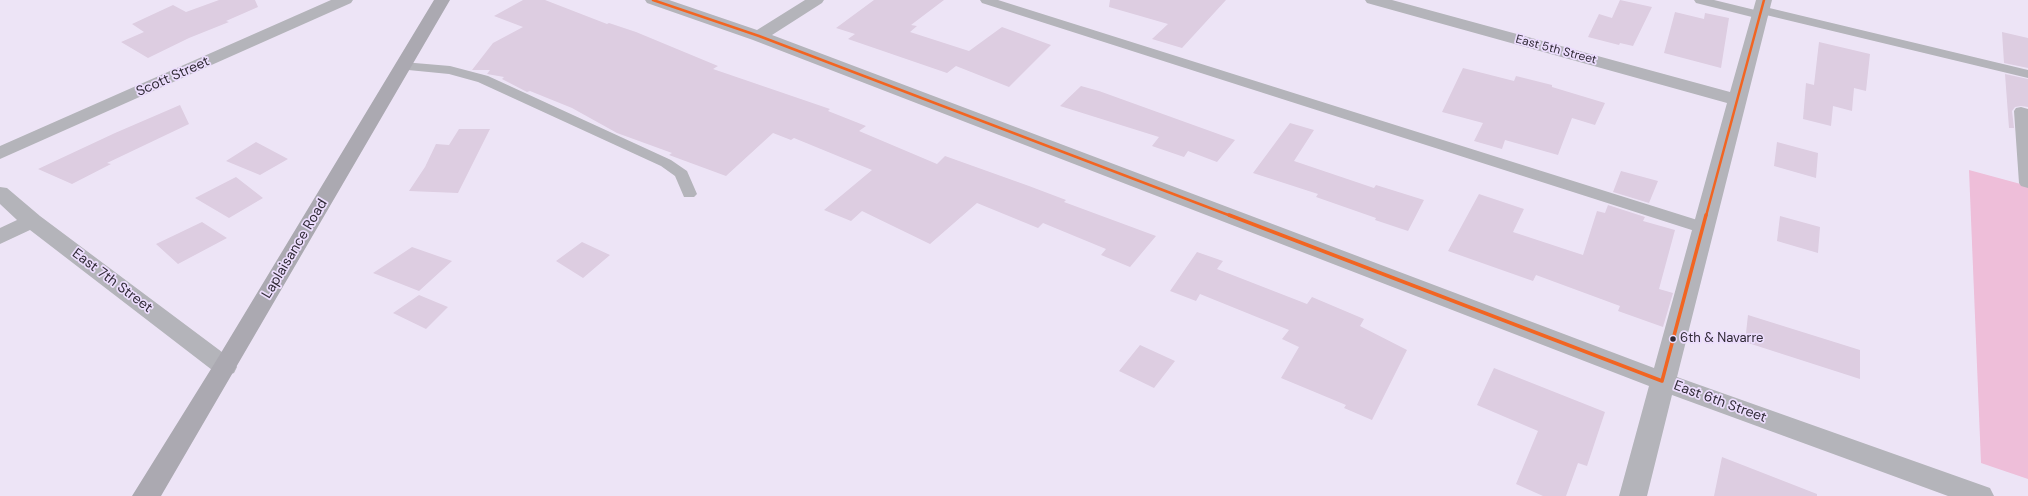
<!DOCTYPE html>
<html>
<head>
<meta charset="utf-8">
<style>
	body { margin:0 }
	canvas { display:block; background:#ede4f6 }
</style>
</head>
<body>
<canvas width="2028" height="496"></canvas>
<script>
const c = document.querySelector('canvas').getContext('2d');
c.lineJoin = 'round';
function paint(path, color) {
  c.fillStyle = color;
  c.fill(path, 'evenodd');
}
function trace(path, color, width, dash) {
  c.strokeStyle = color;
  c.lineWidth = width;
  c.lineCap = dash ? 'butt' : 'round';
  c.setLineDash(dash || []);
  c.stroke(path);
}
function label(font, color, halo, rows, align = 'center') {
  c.font = font + ' "DM Sans",sans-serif';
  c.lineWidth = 3.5;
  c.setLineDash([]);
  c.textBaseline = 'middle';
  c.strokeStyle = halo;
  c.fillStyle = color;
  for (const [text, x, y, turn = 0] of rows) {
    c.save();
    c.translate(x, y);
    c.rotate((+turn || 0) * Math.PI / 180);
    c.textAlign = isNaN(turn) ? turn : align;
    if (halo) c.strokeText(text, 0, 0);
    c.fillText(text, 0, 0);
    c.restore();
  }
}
paint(new Path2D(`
	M 1969,170 L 2028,186 L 2028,479 L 1981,463 Z`), '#eebed9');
paint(new Path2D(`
	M 219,0 L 255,0 L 258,7 L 226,21 L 229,22 L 189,38 L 148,58 L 121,42 L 144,32 L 132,24 L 173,5 L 186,12 Z
	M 523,0 L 545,0 L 607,24 L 609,23 L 636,32 L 718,66 L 713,69 L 830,109 L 828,111 L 866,126 L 859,131 L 937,164 L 945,156 L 1029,186 L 1066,200 L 1064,202 L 1156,236 L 1130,267 L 1101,255 L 1106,249 L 1043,223 L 1038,228 L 977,203 L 930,244 L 862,211 L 851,221 L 824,210 L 872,170 L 794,138 L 791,140 L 773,133 L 726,176 L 669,155 L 672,153 L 617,133 L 572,108 L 530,91 L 527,92 L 502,79 L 504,77 L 487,74 L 490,70 L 472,70 L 493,43 L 523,27 L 494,16 Z
	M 874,0 L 944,0 L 911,25 L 917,26 L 910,32 L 969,51 L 1002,27 L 1051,45 L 1009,87 L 956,66 L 947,73 L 848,39 L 855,34 L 836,28 Z
	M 1110,0 L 1226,0 L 1182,48 L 1152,39 L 1168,24 L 1109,7 Z
	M 1620,0 L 1652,7 L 1633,46 L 1620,43 L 1619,45 L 1588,37 L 1599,14 L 1612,18 Z
	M 1675,12 L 1704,19 L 1705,13 L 1729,18 L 1721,68 L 1664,53 Z
	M 2002,32 L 2028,38 L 2028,68 L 2004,63 Z
	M 1819,42 L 1870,54 L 1866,91 L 1854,88 L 1852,111 L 1833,106 L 1831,126 L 1803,119 L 1806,83 L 1814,85 Z
	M 1463,68 L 1514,81 L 1516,76 L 1552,85 L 1552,87 L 1605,103 L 1595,125 L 1572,118 L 1558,155 L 1505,140 L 1502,149 L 1474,141 L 1483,123 L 1442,112 Z
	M 2005,74 L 2028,79 L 2028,107 L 2021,106 L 2015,107 L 2012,111 L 2014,128 L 2009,128 Z
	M 1081,86 L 1099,91 L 1235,140 L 1217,162 L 1188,151 L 1184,157 L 1152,146 L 1159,137 L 1060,106 Z
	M 180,105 L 189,124 L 107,163 L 111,164 L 72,184 L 38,169 L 115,133 Z
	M 1290,123 L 1314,130 L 1294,161 L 1374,188 L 1376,185 L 1424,200 L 1408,231 L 1375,220 L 1376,218 L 1316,197 L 1318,194 L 1253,173 Z
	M 459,129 L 490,129 L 458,193 L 409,191 L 425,167 L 436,144 L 449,145 Z
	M 256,142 L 288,159 L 260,175 L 226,161 Z
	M 1777,142 L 1818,153 L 1816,178 L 1774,166 Z
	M 1621,171 L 1658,181 L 1649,203 L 1613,192 Z
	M 236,177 L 263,198 L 229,218 L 195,198 Z
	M 1479,194 L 1524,209 L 1513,232 L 1583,255 L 1597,211 L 1605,213 L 1608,205 L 1645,217 L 1643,221 L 1675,230 L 1659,289 L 1673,293 L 1663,327 L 1618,311 L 1620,306 L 1536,275 L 1533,281 L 1448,251 Z
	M 1780,216 L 1820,227 L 1818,253 L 1777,241 Z
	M 202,222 L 227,238 L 178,264 L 156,244 Z
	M 582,242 L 610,255 L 583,278 L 556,261 Z
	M 412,247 L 452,261 L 419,291 L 373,273 Z
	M 1197,252 L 1223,261 L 1217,269 L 1307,304 L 1312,297 L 1364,319 L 1360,326 L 1407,350 L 1372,420 L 1344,408 L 1346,405 L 1281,378 L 1299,347 L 1282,339 L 1289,330 L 1200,294 L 1196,301 L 1170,291 Z
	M 419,295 L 448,307 L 426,329 L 393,313 Z
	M 1748,315 L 1860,350 L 1860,379 L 1745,342 Z
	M 1140,345 L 1175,361 L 1154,388 L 1119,371 Z
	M 1494,368 L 1605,412 L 1587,466 L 1578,463 L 1566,496 L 1543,496 L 1516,484 L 1538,431 L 1477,405 Z
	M 1722,457 L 1817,494 L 1817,496 L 1714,496 Z`), '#ddcde1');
paint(new Path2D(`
	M 980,0 L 998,0 L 1710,224 L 1712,228 L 1710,232 L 1704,233 L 1698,232 L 982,3 Z
	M 1694,0 L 1714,0 L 1755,10 L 1761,6 L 2028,70 L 2028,78 L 1766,15 L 1764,18 L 1760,19 L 1696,3 Z
	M 403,62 L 450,66 L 488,76 L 671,160 L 687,171 L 697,194 L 694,197 L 684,197 L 675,176 L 661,166 L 478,82 L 449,74 L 398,69 L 396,66 L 398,63 Z
	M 2021,107 L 2028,109 L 2028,188 L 2021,186 L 2019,183 L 2014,111 L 2016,108 Z`), '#b4b4ba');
paint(new Path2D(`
	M 331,0 L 353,0 L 351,3 L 0,159 L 0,146 Z
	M 645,0 L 669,0 L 757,30 L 805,0 L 824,0 L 822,3 L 772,35 L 1654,368 L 1727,103 L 1367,3 L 1365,0 L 1392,0 L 1730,92 L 1756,0 L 1772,0 L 1677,377 L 1990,488 L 1994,496 L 1948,496 L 1672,395 L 1647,496 L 1619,496 L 1649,386 L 753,40 L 647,3 Z
	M 0,187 L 7,188 L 40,216 L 234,361 L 237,367 L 234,373 L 225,376 L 216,373 L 30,230 L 0,244 L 0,228 L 17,220 L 0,204 Z`), '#b4b4ba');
paint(new Path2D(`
	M 434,0 L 450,0 L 161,496 L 132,496 L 216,361 Z`), '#aba9b1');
trace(new Path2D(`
	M 653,0 L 759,36 L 1231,216
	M 1706,216 L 1764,0`), '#f26522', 2.5);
trace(new Path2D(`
	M 1229,215 L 1662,381 L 1706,215`), '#f26522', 3.5);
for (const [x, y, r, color] of [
	[1673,339,3.5,"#302a36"]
]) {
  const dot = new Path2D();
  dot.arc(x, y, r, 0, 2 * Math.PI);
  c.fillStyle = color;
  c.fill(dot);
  trace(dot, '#ecddfd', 1.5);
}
label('12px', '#302a36', '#ecddfd', [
	["East 5th Street",1556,50,15]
]);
label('13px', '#302a36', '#ecddfd', [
	["6th & Navarre",1680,339]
], 'left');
label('14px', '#302a36', '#ecddfd', [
	["Scott Street",173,77,-24],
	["Laplaisance Road",295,249,-59],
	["East 7th Street",112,281,37],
	["East 6th Street",1720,402,20]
]);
</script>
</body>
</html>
